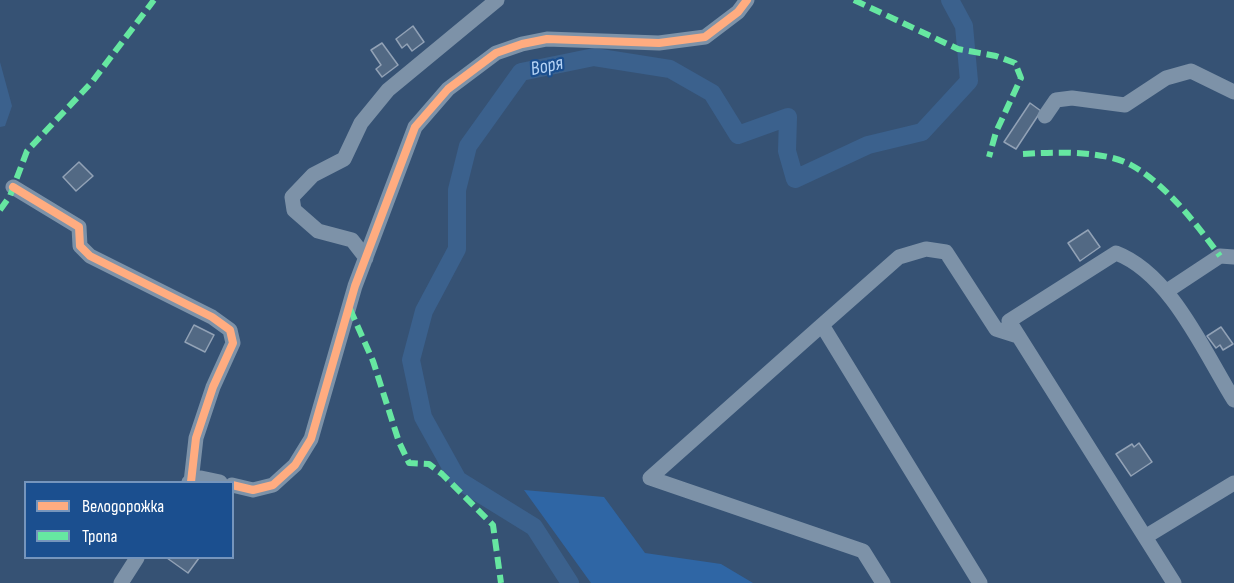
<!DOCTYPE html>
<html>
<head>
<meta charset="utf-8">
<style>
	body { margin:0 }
	#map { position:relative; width:1234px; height:583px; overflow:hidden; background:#365274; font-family:"Sofia Sans Condensed",sans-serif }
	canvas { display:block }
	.legend { position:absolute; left:24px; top:481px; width:210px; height:78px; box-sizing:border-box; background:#1b4f8f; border:2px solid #7695bc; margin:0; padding:8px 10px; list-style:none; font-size:18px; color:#fff }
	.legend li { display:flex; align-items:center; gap:12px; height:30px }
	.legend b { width:30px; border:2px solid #7695bc }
</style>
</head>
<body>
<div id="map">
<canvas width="1234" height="583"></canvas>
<ul class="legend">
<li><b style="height:8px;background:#ffac80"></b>Велодорожка</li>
<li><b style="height:8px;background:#66e7a1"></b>Тропа</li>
</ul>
</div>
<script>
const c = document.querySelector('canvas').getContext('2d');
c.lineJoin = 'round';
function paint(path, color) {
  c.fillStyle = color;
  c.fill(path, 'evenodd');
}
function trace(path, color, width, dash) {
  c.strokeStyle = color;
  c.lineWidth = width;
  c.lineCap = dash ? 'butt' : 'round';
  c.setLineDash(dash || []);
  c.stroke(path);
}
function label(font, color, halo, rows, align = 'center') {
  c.font = font + ' "Sofia Sans Condensed",sans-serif';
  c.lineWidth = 4.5;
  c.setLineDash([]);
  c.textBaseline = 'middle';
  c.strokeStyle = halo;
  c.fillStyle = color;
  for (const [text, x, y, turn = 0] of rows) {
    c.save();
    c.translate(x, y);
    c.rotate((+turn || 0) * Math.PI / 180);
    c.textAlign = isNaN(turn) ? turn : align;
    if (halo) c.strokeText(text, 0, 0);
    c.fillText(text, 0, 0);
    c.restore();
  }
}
paint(new Path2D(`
	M 524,490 L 604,497 L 645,553 L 721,564 L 753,583 L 591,583 Z`), '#2f66a5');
paint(new Path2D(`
	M 0,62 L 12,106 L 5,126 L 0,127 Z`), '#3b618d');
trace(new Path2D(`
	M 570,583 L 534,527 L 458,480 L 423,417 L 411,360 L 424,311 L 457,249 L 457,190 L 468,146 L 521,72 L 594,57 L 670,69 L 712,93 L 738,135 L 788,117 L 787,151 L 795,179 L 868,145 L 922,132 L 969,81 L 964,26 L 950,0`), '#3b618d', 18);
const building = new Path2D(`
	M 413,26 L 424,42 L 412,51 L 407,44 L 402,48 L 396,39 Z
	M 382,43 L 398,65 L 382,77 L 376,69 L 381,65 L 371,50 Z
	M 1030,103 L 1041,111 L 1016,149 L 1004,142 Z
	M 79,162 L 93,176 L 76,191 L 63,177 Z
	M 1088,230 L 1100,247 L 1080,261 L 1068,243 Z
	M 194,325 L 214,335 L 205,352 L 185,342 Z
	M 1221,327 L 1233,344 L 1223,350 L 1220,345 L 1216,348 L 1207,336 Z
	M 1139,443 L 1152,462 L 1131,476 L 1116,454 L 1132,444 L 1134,447 Z
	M 167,558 L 199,558 L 188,573 Z`);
paint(building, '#526984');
trace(building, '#92a2b6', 1.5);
trace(new Path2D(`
	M 1045,116 L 1056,100 L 1072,98 L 1125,105 L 1166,78 L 1191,71 L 1234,92
	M 13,187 L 79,227 L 80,246 L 90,256 L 212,317 L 230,330 L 233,343 L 213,387 L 196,438 L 191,482
	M 366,258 L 352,240 L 318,231 L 294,210 L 292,197 L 313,175 L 344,159 L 361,123 L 388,90 L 497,0
	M 1167,291 L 1220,256 L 1234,257
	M 822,325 L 650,478 L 863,551 L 883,583
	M 189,482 L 201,478 L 220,482
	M 232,485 L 253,490 L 273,485 L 295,465 L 311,439 L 355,286 L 415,127 L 448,89 L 496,53 L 522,44 L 547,39 L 659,43 L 705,37 L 738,12 L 747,0
	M 1145,537 L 1234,483
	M 121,583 L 137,558
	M 980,583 L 822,325 L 899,257 L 926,249 L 946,252 L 996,329 L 1018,336
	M 1174,583 L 1009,321 L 1116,253 C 1171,274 1204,352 1234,400`), '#7d92a8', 15);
trace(new Path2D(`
	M 854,0 L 958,49 L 996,56 L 1015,63 L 1021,78 L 996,132 L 989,157
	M 1023,154 C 1053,152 1104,150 1131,165 C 1166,184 1197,225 1220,256
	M 0,210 L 10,196 L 27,151 L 92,82 L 154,0
	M 350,309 L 373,361 L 399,442 L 409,463 L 429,464 L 442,474 L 493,525 L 501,583`), '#66e7a1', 6, [12, 6]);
trace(new Path2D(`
	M 13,187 L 79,227 L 80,246 L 90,256 L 212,317 L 230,330 L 233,343 L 213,387 L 196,438 L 191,482
	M 232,485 L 253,490 L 273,485 L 295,465 L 311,439 L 355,286 L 415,127 L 448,89 L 496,53 L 522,44 L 547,39 L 659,43 L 705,37 L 738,12 L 747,0`), '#ffac80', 8);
label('italic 20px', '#b5d3f5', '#1b4f8f', [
	["Воря",547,67,-12]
]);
</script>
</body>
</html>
